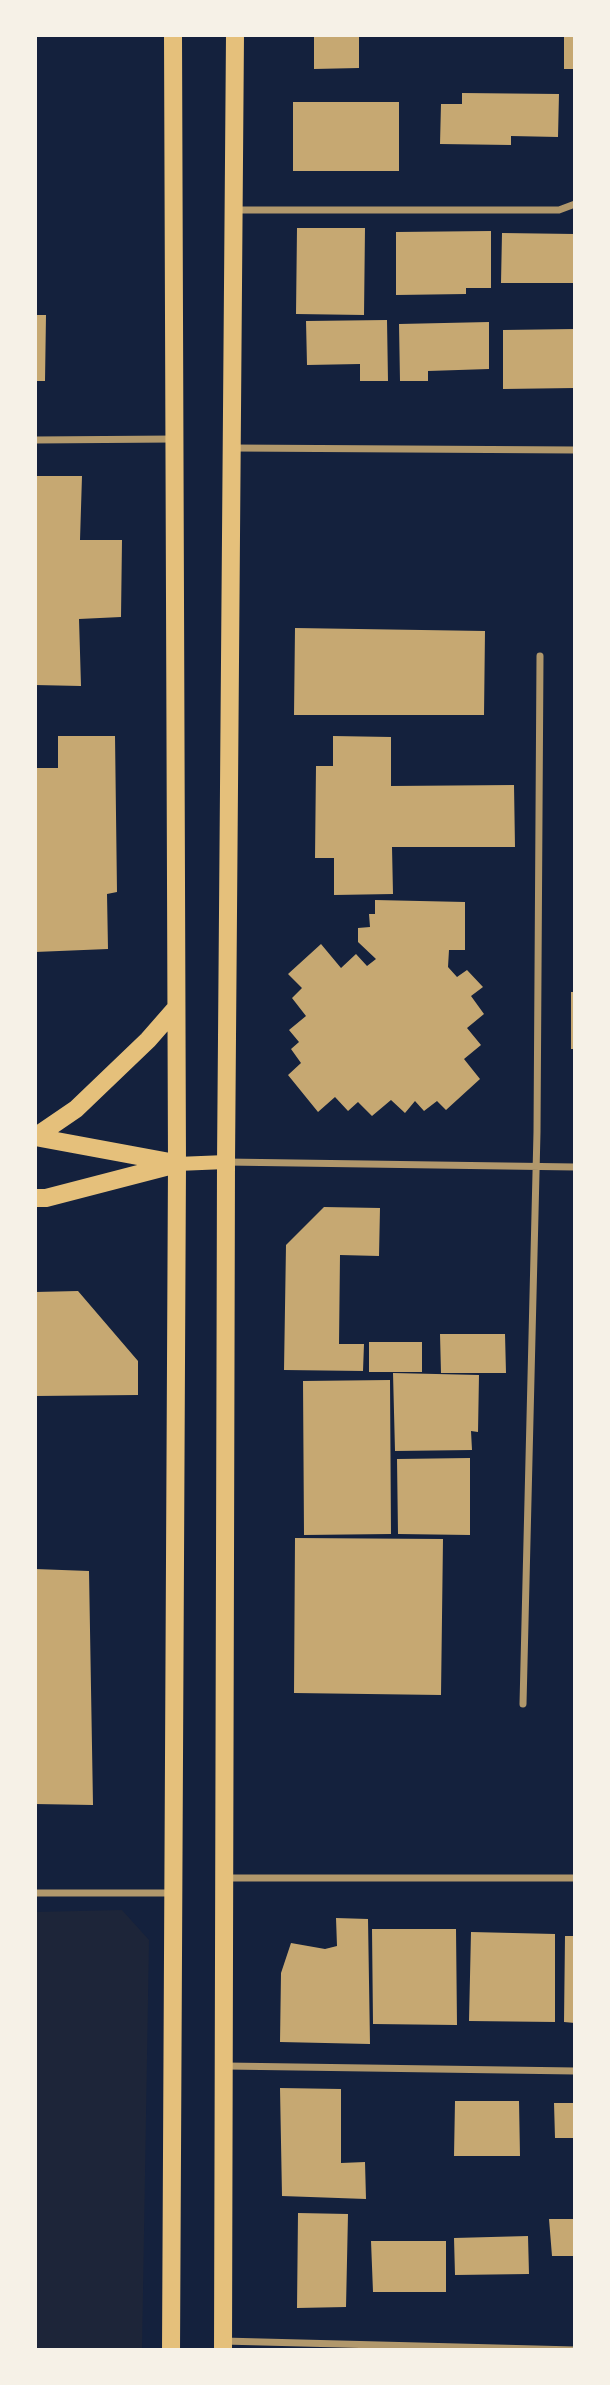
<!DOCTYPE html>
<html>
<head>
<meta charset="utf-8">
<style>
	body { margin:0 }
	#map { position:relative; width:610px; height:2385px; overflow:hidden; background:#14213d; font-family:"Sofia Sans Condensed",sans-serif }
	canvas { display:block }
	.frame { position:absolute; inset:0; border:37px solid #f6f1e7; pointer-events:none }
</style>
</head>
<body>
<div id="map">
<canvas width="610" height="2385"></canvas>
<div class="frame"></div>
</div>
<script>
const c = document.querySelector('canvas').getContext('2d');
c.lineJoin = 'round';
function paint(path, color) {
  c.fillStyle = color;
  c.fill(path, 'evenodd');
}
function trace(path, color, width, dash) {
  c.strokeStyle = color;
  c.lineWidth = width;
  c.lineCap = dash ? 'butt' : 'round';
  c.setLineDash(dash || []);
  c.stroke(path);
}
paint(new Path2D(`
	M 122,1910 L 149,1940 L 142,2350 L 35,2350 L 35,1912 Z`), '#1d2539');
paint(new Path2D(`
	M 314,35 L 359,35 L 359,68 L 314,69 Z
	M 564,35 L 575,35 L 575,69 L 564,69 Z
	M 462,93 L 559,94 L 558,137 L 511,136 L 511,145 L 440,144 L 441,104 L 462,104 Z
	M 293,102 L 399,102 L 399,171 L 293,171 Z
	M 297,228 L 365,228 L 364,315 L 296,314 Z
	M 491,231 L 491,288 L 466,288 L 466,294 L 396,295 L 396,232 Z
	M 502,233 L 575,234 L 575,283 L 501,283 Z
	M 35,315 L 46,315 L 45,381 L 35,381 Z
	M 387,320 L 388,381 L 360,381 L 360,364 L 307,365 L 306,321 Z
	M 489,322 L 489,369 L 428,371 L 428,381 L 400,381 L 399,324 Z
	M 575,329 L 575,388 L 503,389 L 503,330 Z
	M 35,476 L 82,476 L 80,540 L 122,540 L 121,617 L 79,619 L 81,686 L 35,685 Z
	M 295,628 L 485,631 L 484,715 L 294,715 Z
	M 58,736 L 115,736 L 117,892 L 107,894 L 108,949 L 35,952 L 35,768 L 58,768 Z
	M 333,736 L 391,737 L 391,786 L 514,785 L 515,847 L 392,847 L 393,894 L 334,895 L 334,858 L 315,858 L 316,766 L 333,766 Z
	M 375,900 L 465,902 L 465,950 L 449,950 L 448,967 L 457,977 L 467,970 L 483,987 L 471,996 L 484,1014 L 467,1028 L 481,1045 L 464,1059 L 480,1079 L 446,1110 L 437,1101 L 424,1111 L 415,1101 L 405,1113 L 391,1100 L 372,1116 L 358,1102 L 348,1111 L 335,1097 L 318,1112 L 288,1075 L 301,1063 L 291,1049 L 299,1042 L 289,1030 L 306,1016 L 292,998 L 302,988 L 288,974 L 321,944 L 341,968 L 356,954 L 367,966 L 376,959 L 358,942 L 358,928 L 370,927 L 369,914 L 375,914 Z
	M 571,992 L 575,992 L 575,1049 L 571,1049 Z
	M 324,1207 L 380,1208 L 379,1256 L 340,1255 L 339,1344 L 364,1344 L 363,1371 L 284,1370 L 286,1245 Z
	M 78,1291 L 138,1361 L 138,1395 L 35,1396 L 35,1292 Z
	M 440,1334 L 505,1334 L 506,1373 L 441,1373 Z
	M 369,1342 L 422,1342 L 422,1372 L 369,1372 Z
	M 393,1373 L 479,1375 L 478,1432 L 471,1431 L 472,1450 L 395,1451 Z
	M 390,1380 L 391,1534 L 304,1535 L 303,1381 Z
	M 470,1458 L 470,1535 L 398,1534 L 397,1459 Z
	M 295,1538 L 443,1539 L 441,1695 L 294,1693 Z
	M 35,1569 L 89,1571 L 93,1805 L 35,1804 Z
	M 336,1918 L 368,1919 L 370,2044 L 280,2042 L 281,1973 L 291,1943 L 325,1949 L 337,1946 Z
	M 372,1929 L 456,1929 L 457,2025 L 373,2024 Z
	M 471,1932 L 555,1934 L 555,2022 L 469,2021 Z
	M 565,1936 L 575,1936 L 575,2023 L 564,2022 Z
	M 280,2088 L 341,2089 L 341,2163 L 365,2162 L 366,2199 L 282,2196 Z
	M 455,2101 L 519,2101 L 520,2156 L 454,2156 Z
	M 554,2103 L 575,2103 L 575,2138 L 555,2138 Z
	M 298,2213 L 348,2214 L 346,2307 L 297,2308 Z
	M 549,2219 L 575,2219 L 575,2256 L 552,2256 Z
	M 528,2236 L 529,2274 L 455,2275 L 454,2238 Z
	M 371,2241 L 446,2241 L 446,2292 L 373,2292 Z`), '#c6a872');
trace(new Path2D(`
	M 234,210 L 559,210 L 575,204
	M 35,440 L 174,439
	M 233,448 L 575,450
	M 226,1162 L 575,1167
	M 523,1704 L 537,1132 L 540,656
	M 224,1878 L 575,1878
	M 35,1893 L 174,1893
	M 226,2066 L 575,2071
	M 223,2341 L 575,2350`), '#b1986c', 7);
trace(new Path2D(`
	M 177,1164 L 226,1162`), '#e5c07b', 14);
trace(new Path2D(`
	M 35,1137 L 76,1109 L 148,1040 L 176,1008
	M 35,1137 L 170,1162
	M 35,1198 L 46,1198 L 177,1164
	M 171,2350 L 177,1164 L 173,35
	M 223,2350 L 226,1162 L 235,35`), '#e5c07b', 18);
</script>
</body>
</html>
